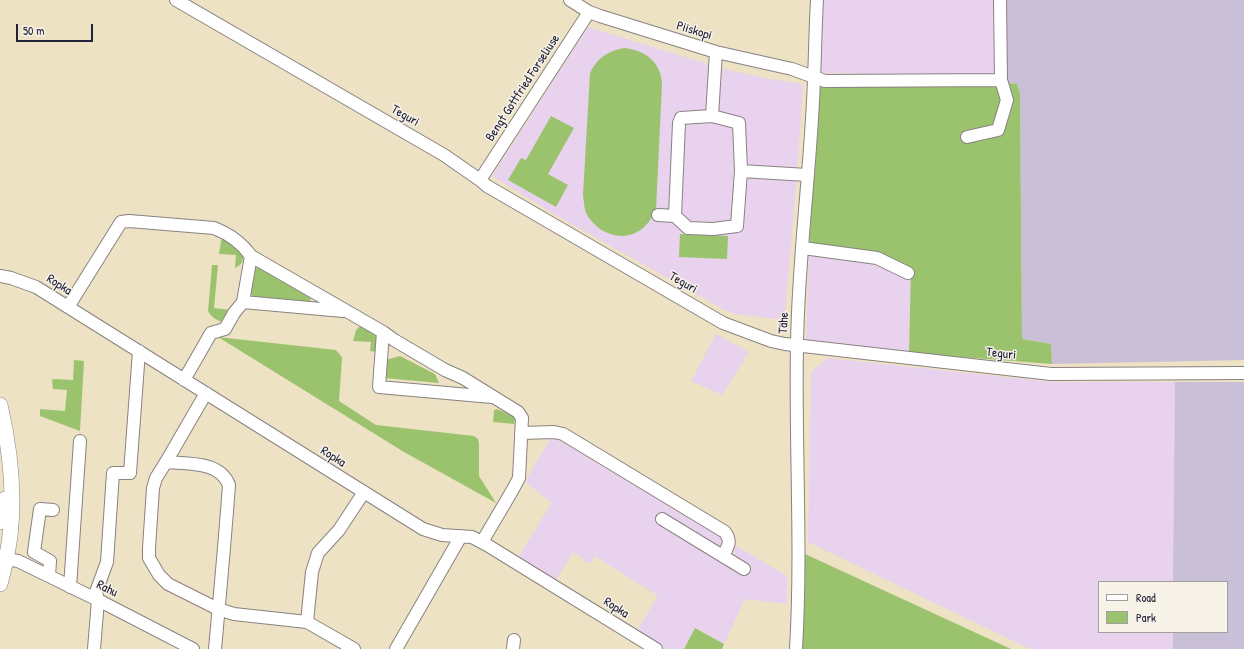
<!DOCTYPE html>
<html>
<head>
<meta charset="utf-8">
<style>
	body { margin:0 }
	#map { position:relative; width:1244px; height:649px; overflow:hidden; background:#eee2c4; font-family:"Patrick Hand",sans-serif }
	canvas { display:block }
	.legend { position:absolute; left:1098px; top:581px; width:130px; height:52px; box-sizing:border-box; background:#f7f3e8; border:1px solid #a29fa3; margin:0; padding:5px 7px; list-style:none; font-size:12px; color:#22223b }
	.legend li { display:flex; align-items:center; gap:8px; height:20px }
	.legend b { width:20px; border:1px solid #a29fa3 }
	.scale { position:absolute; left:16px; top:24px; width:77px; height:18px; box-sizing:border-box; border:2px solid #22223b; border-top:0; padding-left:5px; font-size:12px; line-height:14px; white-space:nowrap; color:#22223b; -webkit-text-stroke:3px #f7f3e8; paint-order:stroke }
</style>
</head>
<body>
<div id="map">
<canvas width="1244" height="649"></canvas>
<ul class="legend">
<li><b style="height:5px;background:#fff"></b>Road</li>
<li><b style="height:11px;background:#9bc36e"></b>Park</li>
</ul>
<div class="scale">50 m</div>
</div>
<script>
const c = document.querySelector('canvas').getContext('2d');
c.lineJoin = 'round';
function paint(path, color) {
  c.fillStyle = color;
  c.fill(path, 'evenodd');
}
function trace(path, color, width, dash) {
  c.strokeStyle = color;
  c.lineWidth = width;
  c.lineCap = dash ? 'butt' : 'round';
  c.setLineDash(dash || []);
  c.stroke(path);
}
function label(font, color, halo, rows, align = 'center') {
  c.font = font + ' "Patrick Hand",sans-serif';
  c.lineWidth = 3;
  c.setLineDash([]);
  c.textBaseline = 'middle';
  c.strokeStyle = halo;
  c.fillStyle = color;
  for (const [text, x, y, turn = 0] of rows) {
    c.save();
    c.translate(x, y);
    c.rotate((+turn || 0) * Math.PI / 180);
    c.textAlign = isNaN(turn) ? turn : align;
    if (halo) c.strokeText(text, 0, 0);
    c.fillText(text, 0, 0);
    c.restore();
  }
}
paint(new Path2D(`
	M 822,0 L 995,0 L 996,76 L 820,73 Z
	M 588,27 L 724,69 L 769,79 L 798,83 L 803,86 L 797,174 L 785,314 L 781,318 L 775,319 L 735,314 L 724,310 L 554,214 L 492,176 Z
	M 809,249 L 877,258 L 911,267 L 909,353 L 806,340 Z
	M 716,334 L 749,352 L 722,395 L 691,381 Z
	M 827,358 L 1053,382 L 1175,382 L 1173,582 L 1099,582 L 1099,632 L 1173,632 L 1173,649 L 1030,649 L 808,542 L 811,372 Z
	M 552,436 L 787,576 L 787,604 L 745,599 L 724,644 L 696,628 L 684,649 L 661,649 L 636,632 L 658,596 L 595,556 L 590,564 L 573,552 L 556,580 L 518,557 L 552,503 L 525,482 Z`), '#e9d2ed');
paint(new Path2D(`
	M 1005,0 L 1244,0 L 1244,360 L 1052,364 L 1051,344 L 1022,339 L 1020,93 L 1017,84 L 1006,83 Z
	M 1175,382 L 1244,382 L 1244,649 L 1173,649 L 1173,632 L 1227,632 L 1227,582 L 1173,582 Z`), '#c9bfd7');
paint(new Path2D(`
	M 624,48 C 644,50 661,61 662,84 L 656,210 C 652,217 649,223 643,228 C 624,244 597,234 586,213 C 584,208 584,201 583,195 L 590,73 C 597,58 608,51 624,48 Z
	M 1006,83 L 1017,84 L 1020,93 L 1022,339 L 1051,344 L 1052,364 L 909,353 L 911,267 L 877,258 L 809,249 L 817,84 Z
	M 551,116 L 574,128 L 548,174 L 568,185 L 556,207 L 508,180 L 521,158 L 526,160 Z
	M 680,234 L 728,236 L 727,259 L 679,257 Z
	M 222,240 L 228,240 L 241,247 C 244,256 245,264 235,268 L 236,255 L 219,254 L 221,241 Z
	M 212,265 L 218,265 L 214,308 L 231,310 L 225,322 C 218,322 211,317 208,311 Z
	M 252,268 L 259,268 L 310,297 L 311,302 L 257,297 L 253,296 L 249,293 Z
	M 361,325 L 377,332 L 378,352 L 370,351 L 371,342 L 353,341 L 356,330 Z
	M 218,337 L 336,350 L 341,356 L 342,358 L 339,401 L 376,425 L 474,436 L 478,439 L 479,444 L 479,476 L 496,503 L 404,452 Z
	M 400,356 L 435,374 L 439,383 L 384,378 L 386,360 Z
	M 74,360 L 84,361 L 80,431 L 40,416 L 40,409 L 65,411 L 67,390 L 53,389 L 52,380 L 54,379 L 73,380 Z
	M 497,409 L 515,417 L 514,424 L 493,422 L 494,410 Z
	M 805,554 L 1011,649 L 800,649 Z
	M 695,628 L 724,644 L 722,649 L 684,649 Z`), '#9bc36e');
const minor = new Path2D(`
	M 176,0 L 444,155 L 480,180 L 487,186 L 723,323 L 771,341 L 785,344 L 1051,374 L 1244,373
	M 570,0 L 589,12 L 600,16 L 716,52 L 792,69 L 825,81 L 1001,80 L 1000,0
	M 716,52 L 712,116 L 739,123 L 741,171
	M 967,137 L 998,130 L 1007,100 L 1001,80
	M 480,180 L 589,12
	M 658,215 L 675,216 L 688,228 L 713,229 L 737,226 L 741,171 L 807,175
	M 675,216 L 679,123 L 681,118 L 712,116
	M 803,248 L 877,258 L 908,273
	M 251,256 L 243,302 L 343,311
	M 0,276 L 11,278 L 36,287 L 423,529 L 442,535 L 472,537 L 487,545 L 656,649
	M 68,307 L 121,222 L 129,221 L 214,228 C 229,234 242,243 251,256 L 383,332 L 394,340 L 445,370 L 463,378 L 518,412 L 522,418 L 519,478 L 512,491 L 482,542
	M 383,332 L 379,387 L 492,397
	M 184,380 L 211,333 L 225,329 L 234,313 L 243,302
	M 521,433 L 554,432 L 563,434 L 725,532 C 732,542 728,546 723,556
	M 166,462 L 206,393
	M 662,519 L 744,569
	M 6,559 L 18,561 L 98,600 L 193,649
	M 49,576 L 50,561 L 34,552 L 40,509 L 53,510
	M 70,587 L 80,441
	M 307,622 L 354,649
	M 94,649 L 98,600 L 96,592 L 107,562 L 113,473 L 130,473 L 139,351
	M 215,649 C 220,594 225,540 229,485 C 220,461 188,464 166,462 L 156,478 L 153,488 L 149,548 L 149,558 L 159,575 L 168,584 L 218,609 L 234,614 L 307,622 L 312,572 L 318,553 L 339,530 L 364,492
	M 396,649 L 461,536
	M 513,649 L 514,640
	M 796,649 C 802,548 795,446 797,345 C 798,264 809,183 813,101 C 815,67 815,34 817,0`);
const major = new Path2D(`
	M 0,405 C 10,448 15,493 10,536 C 8,552 4,569 0,584
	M 0,522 L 5,499`);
trace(minor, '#888280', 14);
trace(major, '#888280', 16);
trace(minor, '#fff', 12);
trace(major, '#fff', 15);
label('13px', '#22223b', '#f7f3e8', [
	["Piiskopi",694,31,17],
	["Bengt Gottfried Forseliuse",523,88,-57],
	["Teguri",405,116,30],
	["Teguri",683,283,30],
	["Ropka",59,285,32],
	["Tähe",784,323,-87],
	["Teguri",1001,354,6],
	["Ropka",333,457,32],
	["Rahu",107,589,26],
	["Ropka",616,608,32]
]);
</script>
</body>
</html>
